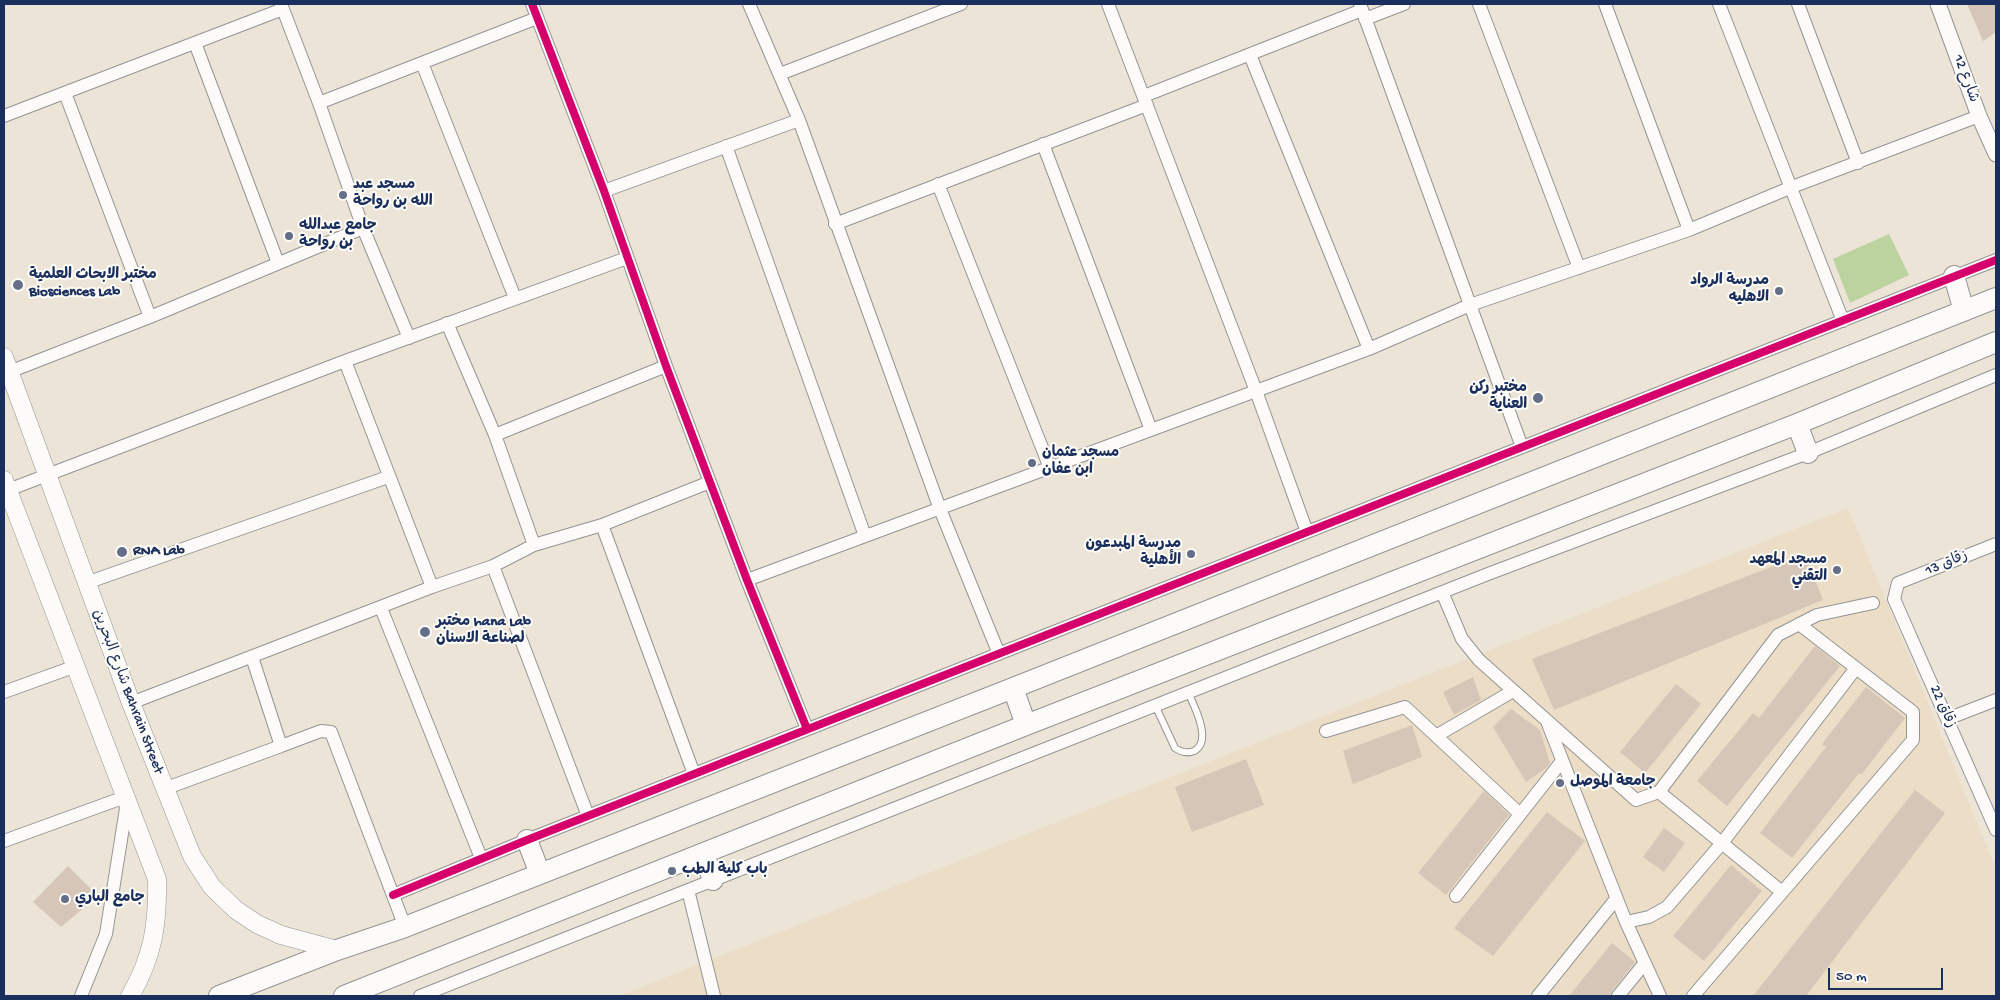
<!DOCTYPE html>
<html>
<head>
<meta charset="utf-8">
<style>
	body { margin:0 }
	#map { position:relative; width:2000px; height:1000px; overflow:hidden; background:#ebe4d7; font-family:"Gochi Hand",sans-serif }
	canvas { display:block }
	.frame { position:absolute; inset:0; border:5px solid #1b2f5e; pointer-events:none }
	.scale { position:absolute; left:1828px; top:968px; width:115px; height:22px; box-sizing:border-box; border:2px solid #1b2f5e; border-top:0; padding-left:6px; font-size:15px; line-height:18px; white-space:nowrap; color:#1b2f5e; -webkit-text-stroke:4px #fdfcf7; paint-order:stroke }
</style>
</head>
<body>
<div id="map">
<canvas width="2000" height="1000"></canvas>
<div class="frame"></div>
<div class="scale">50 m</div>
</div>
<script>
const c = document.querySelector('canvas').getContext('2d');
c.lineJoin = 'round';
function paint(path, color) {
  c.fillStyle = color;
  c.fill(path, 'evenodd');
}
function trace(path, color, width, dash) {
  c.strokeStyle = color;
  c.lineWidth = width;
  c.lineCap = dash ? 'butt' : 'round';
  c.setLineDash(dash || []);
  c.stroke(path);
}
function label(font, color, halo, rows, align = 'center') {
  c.font = font + ' "Gochi Hand","Playpen Sans Arabic",sans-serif';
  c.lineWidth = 4;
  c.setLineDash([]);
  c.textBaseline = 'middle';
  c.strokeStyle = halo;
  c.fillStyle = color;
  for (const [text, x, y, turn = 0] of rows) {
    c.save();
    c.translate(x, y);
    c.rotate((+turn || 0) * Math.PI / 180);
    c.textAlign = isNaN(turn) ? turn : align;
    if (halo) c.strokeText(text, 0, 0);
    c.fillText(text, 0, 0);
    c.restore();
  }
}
paint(new Path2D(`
	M 1848,508 L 1993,862 L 1996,862 L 1996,996 L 619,996 Z`), '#ecddc7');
paint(new Path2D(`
	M 1889,234 L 1909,275 L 1850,303 L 1833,259 Z`), '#bdd39f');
paint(new Path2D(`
	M 1967,4 L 1996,4 L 1996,32 L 1983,41 Z
	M 1805,554 L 1823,600 L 1554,710 L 1532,659 Z
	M 1815,646 L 1840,666 L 1727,806 L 1697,781 L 1753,713 L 1759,718 Z
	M 1473,677 L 1481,700 L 1454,715 L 1443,692 Z
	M 1676,684 L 1701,704 L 1645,773 L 1620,752 Z
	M 1866,687 L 1905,718 L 1861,775 L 1859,773 L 1792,858 L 1760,833 L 1826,747 L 1822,744 Z
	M 1511,709 L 1540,730 L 1550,763 L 1546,768 L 1526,782 L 1493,727 Z
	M 1412,725 L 1422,757 L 1353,784 L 1343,751 Z
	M 1246,759 L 1264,805 L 1192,832 L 1175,787 Z
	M 1915,790 L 1945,813 L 1806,996 L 1753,996 Z
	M 1484,791 L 1509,815 L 1446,895 L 1418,873 Z
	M 1547,812 L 1585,841 L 1493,956 L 1454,928 Z
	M 1664,828 L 1685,843 L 1664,872 L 1643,857 Z
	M 1731,865 L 1762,891 L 1704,961 L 1673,936 Z
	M 68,866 L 98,896 L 61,927 L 33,902 Z
	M 1612,943 L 1635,962 L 1612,991 L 1610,996 L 1569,996 Z`), '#d5c6b8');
const service = new Path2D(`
	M 1155,705 L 1175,748 C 1181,752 1187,754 1194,751 C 1213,741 1194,706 1188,692`);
const minor = new Path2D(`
	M 281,4 L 319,103 L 363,228 L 409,338
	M 532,4 L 604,191 L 666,366 L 747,580 L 807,729
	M 749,4 L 799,120 L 940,509 L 999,654
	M 1108,4 L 1256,391 L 1307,532
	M 1360,4 L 1522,447
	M 1479,4 L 1579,268
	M 1605,4 L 1689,230
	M 1719,4 L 1843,321
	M 1798,4 L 1858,163
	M 1365,19 L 1404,4
	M 195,43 L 278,263
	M 1250,55 L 1369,349
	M 422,63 L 515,298
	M 780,74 L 961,4
	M 65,93 L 150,317
	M 1144,96 L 1362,10
	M 319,103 L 537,18
	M 4,116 L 283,9
	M 1043,144 L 1151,430
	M 726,146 L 865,536
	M 938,184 L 1050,468
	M 604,191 L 799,120
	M 835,224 L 1147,105
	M 447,323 L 495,435 L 534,545
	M 345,361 L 432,587
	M 9,372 L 150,317 L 363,228
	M 495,435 L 666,366
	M 8,490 L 345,361 L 627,258
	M 602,525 L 694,774
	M 1996,544 L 1898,583 L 1894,599 L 1996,830
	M 493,566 L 588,816
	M 747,580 L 1369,349 L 1470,305 L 1689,230 L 1792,187 L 1979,116
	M 86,583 L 388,477
	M 1442,592 L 1462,639 L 1479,660 L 1636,800 L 1659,792 L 1778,635 L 1817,615 L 1873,603
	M 381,608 L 481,858
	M 252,657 L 281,746 L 321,731 L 331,732 L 405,927
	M 4,692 L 76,666
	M 131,703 L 432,587 L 493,566 L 534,545 L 602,525 L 710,482
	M 1947,719 L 1996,700
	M 1548,724 L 1626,922 L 1660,996
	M 1326,731 L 1405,707 L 1520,814
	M 1436,736 L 1513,691
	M 164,789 L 281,746
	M 1659,792 L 1782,892
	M 4,841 L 125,797
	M 688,890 L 714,996
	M 393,895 L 527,840 L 1996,260
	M 1456,896 L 1562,761
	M 1626,922 L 1649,917 L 1667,907 L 1722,843 L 1856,668
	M 81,996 L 106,934 L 127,802
	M 420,996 L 1488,574 L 1808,453 L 1996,375
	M 1538,996 L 1616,899
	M 1618,996 L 1644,964
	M 1693,996 L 1913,740 L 1913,712 L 1799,624`);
const tertiary = new Path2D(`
	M 1938,4 L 1979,116 L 1996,154`);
const secondary = new Path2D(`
	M 4,357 L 131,703 L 192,856 L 212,887 L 236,910 L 257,924 L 281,935 L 337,950
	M 4,480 L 157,879 C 158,924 153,957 130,996`);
const trunk = new Path2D(`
	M 1954,276 L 1964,311
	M 1797,424 L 1808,453
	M 1013,688 L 1026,725
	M 527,840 L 540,874
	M 704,854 L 713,880
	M 219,996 L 337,950 L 405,927 L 1013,688 L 1996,298
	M 344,996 L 1026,725 L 1797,424 L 1996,342`);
trace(service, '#949494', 8);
trace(minor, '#949494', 14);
trace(tertiary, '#949494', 17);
trace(secondary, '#949494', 19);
trace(trunk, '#949494', 22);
trace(service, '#fcfbf9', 6);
trace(minor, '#fcfbf9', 12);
trace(tertiary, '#fcfbf9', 15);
trace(secondary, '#fcfbf9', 18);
trace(trunk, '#fcfbf9', 20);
trace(new Path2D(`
	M 532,4 L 604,191 L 666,366 L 747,580 L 807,729
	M 393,895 L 527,840 L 1996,260`), '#d6006c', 8);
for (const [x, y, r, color] of [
	[343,195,5,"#646e88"],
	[289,236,5,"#646e88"],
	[18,285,6,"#646e88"],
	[1779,291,5,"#646e88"],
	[1538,398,6,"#646e88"],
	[1032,463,5,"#646e88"],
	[122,552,6,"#646e88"],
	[1191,554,5,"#646e88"],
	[1837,570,5,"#646e88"],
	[425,632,6,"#646e88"],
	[1560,783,5,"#646e88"],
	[672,871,5,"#646e88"],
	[65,899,5,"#646e88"]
]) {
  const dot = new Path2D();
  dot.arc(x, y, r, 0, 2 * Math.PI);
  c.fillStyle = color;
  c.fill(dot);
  trace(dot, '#fdfcf7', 2);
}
label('15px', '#1b2f5e', '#fdfcf7', [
	["شارع 12",1965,79,70],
	["زقاق 13",1947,564,-22],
	["شارع البحرين Bahrain Street",127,692,69],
	["زقاق 22",1942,707,66]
]);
label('bold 15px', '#1b2f5e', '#fdfcf7', [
	["مسجد عبد",353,186],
	["الله بن رواحة",353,203],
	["جامع عبدالله",299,227],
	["بن رواحة",299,244],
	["مختبر الابحاث العلمية",29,276],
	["Biosciences Lab",29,293],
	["مدرسة الرواد",1769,282,"right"],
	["الاهليه",1769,299,"right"],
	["مختبر ركن",1527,389,"right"],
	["العناية",1527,406,"right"],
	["مسجد عثمان",1042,454],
	["ابن عفان",1042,471],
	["مدرسة المبدعون",1181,545,"right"],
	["الأهلية",1181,562,"right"],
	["RNA Lab",133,552],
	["مسجد المعهد",1827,561,"right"],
	["التقني",1827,578,"right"],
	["مختبر hana Lab",436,623],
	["لصناعة الاسنان",436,640],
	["جامعة الموصل",1570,783],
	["باب كلية الطب",682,871],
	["جامع الباري",75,899]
], 'left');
</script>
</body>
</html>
